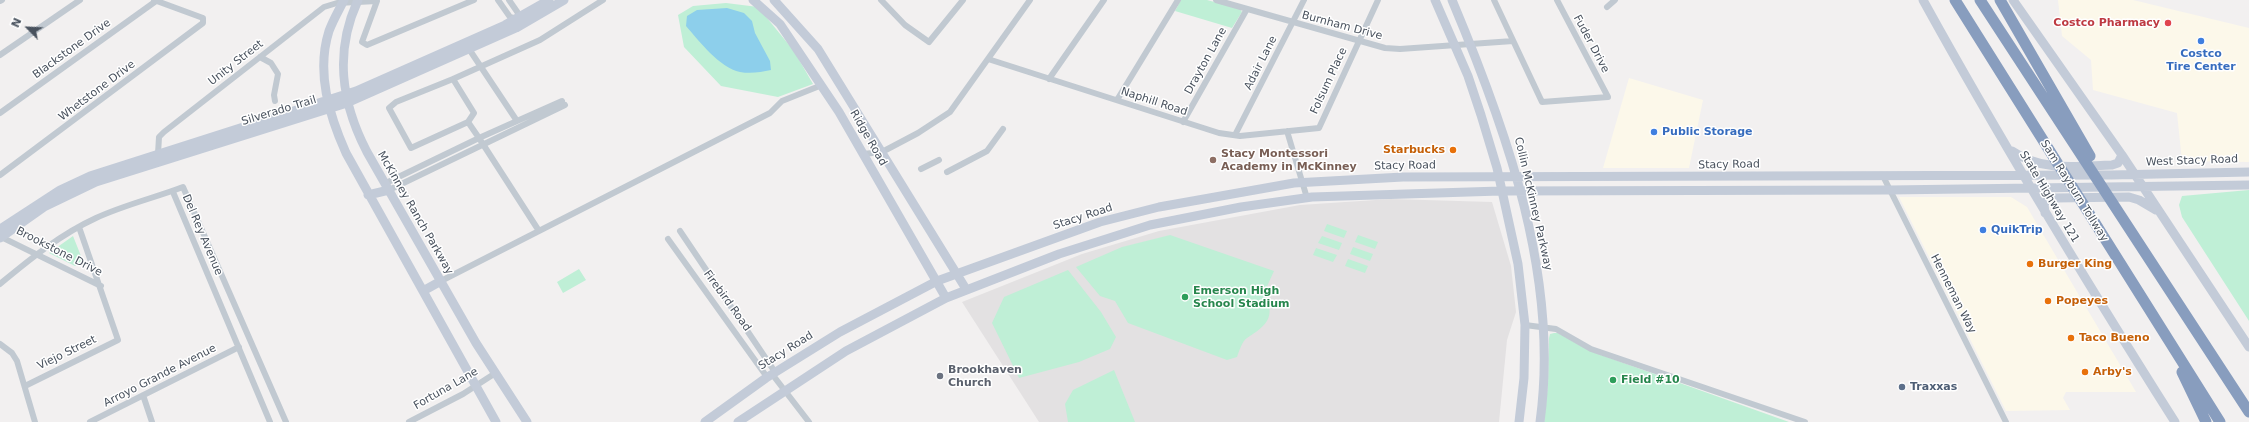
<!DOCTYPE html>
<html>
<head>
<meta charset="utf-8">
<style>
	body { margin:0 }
	#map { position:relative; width:2249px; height:422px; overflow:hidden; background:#f2f0f0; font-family:"DejaVu Sans",sans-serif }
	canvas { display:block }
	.north { position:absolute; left:8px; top:8px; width:40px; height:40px; -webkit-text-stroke:3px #fff; paint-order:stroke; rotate:294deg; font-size:11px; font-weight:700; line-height:16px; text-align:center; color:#48515d }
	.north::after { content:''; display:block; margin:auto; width:14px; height:18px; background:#48515d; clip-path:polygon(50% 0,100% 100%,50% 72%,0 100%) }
</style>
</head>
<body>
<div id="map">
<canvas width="2249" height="422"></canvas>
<div class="north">N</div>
</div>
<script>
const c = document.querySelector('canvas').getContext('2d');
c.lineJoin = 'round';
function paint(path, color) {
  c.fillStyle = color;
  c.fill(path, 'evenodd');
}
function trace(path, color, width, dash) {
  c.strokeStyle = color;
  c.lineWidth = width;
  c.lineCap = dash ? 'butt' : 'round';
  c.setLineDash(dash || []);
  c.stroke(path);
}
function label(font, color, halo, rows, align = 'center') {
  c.font = font + ' "DejaVu Sans",sans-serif';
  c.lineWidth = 3;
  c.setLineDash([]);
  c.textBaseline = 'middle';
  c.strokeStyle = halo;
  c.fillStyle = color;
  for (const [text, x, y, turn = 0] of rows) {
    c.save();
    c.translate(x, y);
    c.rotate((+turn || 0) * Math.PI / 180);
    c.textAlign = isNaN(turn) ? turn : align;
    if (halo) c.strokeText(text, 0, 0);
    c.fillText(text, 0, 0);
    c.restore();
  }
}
paint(new Path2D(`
	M 2058,0 L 2133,0 L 2249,28 L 2249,162 L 2182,161 L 2177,113 L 2093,90 L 2091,60 L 2062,36 Z
	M 1629,78 L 1703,100 L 1689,168 L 1603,168 Z
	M 1899,197 L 2011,197 L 2027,207 L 2136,392 L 2066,392 L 2063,398 L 2070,410 L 2006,411 Z`), '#fcf8ea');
paint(new Path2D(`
	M 1391,199 L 1492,202 L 1511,266 L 1516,312 L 1507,340 L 1499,422 L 1039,422 L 962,302 L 1082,254 L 1159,231 L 1300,205 Z`), '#e3e1e2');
paint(new Path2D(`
	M 1181,0 L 1207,0 L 1240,9 L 1242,12 L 1232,28 L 1175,11 Z
	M 726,3 L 758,7 L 794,51 L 813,84 L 778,97 L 721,86 L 684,47 L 678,15 L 693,6 Z
	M 2249,190 L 2249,321 L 2182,217 L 2179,205 L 2182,196 Z
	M 1327,224 L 1347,231 L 1344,238 L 1324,231 Z
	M 1170,235 L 1274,271 L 1264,293 C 1277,317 1266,326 1247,338 C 1242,341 1239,352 1237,357 L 1227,360 L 1128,323 L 1115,301 L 1100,296 L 1076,267 L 1122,247 Z
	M 1358,235 L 1378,242 L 1375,249 L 1355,242 Z
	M 73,236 L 83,261 L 75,266 L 49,253 Z
	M 1322,236 L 1342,243 L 1339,250 L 1318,243 Z
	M 1353,247 L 1373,254 L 1370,261 L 1350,254 Z
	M 1316,248 L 1337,255 L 1333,262 L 1313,255 Z
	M 1348,259 L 1368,266 L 1365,273 L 1345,266 Z
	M 579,269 L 586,280 L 563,293 L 557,282 Z
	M 1068,270 L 1101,312 L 1116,337 L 1110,349 L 1079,362 L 1019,378 L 992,323 L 1004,297 Z
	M 1554,333 L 1558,333 L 1590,351 L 1789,422 L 1544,422 L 1548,384 L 1549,338 L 1550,334 Z
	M 1114,370 L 1135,422 L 1068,422 L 1065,404 L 1073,390 Z`), '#bfefd6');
paint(new Path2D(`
	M 727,8 L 744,13 L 752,21 L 755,33 L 770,61 L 771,70 C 761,72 751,74 740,72 C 720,68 699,41 686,26 L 687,16 L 697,10 Z`), '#8dcfeb');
trace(new Path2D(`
	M 498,0 L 510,17 L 517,19 L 518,13 L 509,0
	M 881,0 L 905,25 L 929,42 L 963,0
	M 1216,0 L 1385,48 L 1400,49 L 1513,41
	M 1494,0 L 1542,102 L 1608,97 L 1557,0
	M 0,1 L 2,0
	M 1607,7 L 1615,0
	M 469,49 L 517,121 L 479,138 L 539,231
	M 0,55 L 80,0
	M 260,57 L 271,63 L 278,74 L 274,95 L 275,101
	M 988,59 L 1219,133 L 1240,136 L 1319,128 L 1378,0
	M 453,79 L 540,40 L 603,0
	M 453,79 L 474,113 L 468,122 L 411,148 L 389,108 L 396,102 Z
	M 1049,79 L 1104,0
	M 1117,100 L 1178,0
	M 0,113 L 156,1
	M 517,121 L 562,101
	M 1183,122 L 1247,9
	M 1287,131 L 1307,198
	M 1235,135 L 1304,0
	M 158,154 L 159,137 L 164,132 L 324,7 L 337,3 L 377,1 L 362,42 L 367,45 L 474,0
	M 863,154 L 882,152 L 918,133 L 950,112 L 1030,0
	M 921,169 L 939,160
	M 947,172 L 987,151 L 1003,129
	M 0,175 L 203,23 L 203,18 L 154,0
	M 1883,176 L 2006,422
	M 386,183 L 479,138 L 468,122
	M 389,190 L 565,105
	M 173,192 L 270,422
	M 680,231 L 775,372
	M 1,237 L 101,286
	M 668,239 L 767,377
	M 441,281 L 770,113 L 782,101 L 822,85
	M 0,284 C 30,259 61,234 96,218 C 124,205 154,198 183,187 L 286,422
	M 1525,325 L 1556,329 L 1591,349 L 1805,422
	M 0,344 L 12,353 L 17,361 L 35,422
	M 772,374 L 809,422
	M 25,386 L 118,340 L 79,227
	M 143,395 L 152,422
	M 90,422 L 239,347
	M 409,422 L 463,394 L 494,374`), '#c1c9d1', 6);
trace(new Path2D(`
	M 344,0 C 339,10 333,20 329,31 C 316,72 329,115 346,153 L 496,422
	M 358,0 C 334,52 341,102 367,152 L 476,343 L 527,422
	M 753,0 L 780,24 L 839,112 L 946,298
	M 774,0 L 818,49 L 966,289
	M 1435,0 L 1468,76 L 1481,115 L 1497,168 L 1518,264 L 1525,325 L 1524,378 L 1519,422
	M 1452,0 C 1507,131 1560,278 1540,422
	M 1923,0 C 2002,143 2087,283 2175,422
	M 2013,0 L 2122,155 L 2249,347
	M 2012,151 C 2042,172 2077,166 2112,165 L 2118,163 L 2122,155
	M 368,195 L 389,190
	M 2045,213 L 2044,204 L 2048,199 L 2055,198 L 2129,197 L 2139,200 L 2156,210
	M 0,229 L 60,190 L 90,176 L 356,91 L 505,25 L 549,0
	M 0,238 L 44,207 L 96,182 L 347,103 L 516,28 L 564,0
	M 423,291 L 441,281
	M 705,422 L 766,378 L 840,332 L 937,281 L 1100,222 L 1159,207 L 1294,183 L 1403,177 L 2111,175 L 2249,172
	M 738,422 L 846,351 L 946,298 L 1059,254 L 1150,225 L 1241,207 L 1312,197 L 1500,191 L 1890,190 L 2249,185`), '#c3cbd8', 9);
trace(new Path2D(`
	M 1955,0 L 2220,422
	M 1980,0 L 2249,412
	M 2000,0 L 2090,156
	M 2182,372 L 2206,422`), '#889dbe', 11);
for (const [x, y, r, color] of [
	[2168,23,4,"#e0444e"],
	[2201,41,4,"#3f7fe0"],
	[1654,132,4,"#3f7fe0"],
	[1453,150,4,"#e8710a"],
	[1213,160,4,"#8d6e63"],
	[1983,230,4,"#3f7fe0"],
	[2030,264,4,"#e8710a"],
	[1185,297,4,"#2e9e5b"],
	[2048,301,4,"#e8710a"],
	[2071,338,4,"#e8710a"],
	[2085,372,4,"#e8710a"],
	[940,376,4,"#6b7280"],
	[1613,380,4,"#2e9e5b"],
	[1902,387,4,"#5c6f8a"]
]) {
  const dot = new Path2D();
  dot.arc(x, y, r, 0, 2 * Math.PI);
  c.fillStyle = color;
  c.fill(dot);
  trace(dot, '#fff', 1.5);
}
label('bold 11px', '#be3a42', '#fff', [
	["Costco Pharmacy",2160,23]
], 'right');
label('11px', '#48515d', '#fff', [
	["Burnham Drive",1342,26,15],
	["Fuder Drive",1591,44,62],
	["Blackstone Drive",72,49,-36],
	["Drayton Lane",1206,61,-61],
	["Unity Street",236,63,-38],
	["Adair Lane",1261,63,-63],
	["Folsum Place",1329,81,-65],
	["Whetstone Drive",97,91,-37],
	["Naphill Road",1154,102,18],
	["Silverado Trail",279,111,-17],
	["Ridge Road",868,138,60],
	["West Stacy Road",2192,161,-2],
	["Stacy Road",1729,165,-1],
	["Stacy Road",1405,166,-1],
	["Sam Rayburn Tollway",2074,191,58],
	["State Highway 121",2049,197,59],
	["Collin McKinney Parkway",1533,204,77],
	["McKinney Ranch Parkway",415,213,60],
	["Stacy Road",1083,217,-18],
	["Del Rey Avenue",202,235,67],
	["Brookstone Drive",59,252,27],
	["Henneman Way",1953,294,63],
	["Firebird Road",727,301,54],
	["Stacy Road",786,351,-32],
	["Viejo Street",67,353,-26],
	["Arroyo Grande Avenue",160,376,-27],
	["Fortuna Lane",446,389,-30]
]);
label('bold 11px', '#366cbe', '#fff', [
	["Costco",2201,54,"center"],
	["Tire Center",2201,67,"center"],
	["Public Storage",1662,132],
	["QuikTrip",1991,230]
], 'left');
label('bold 11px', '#c56008', '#fff', [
	["Starbucks",1445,150,"right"],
	["Burger King",2038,264],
	["Popeyes",2056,301],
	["Taco Bueno",2079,338],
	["Arby's",2093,372]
], 'left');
label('bold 11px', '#785e54', '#fff', [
	["Stacy Montessori",1221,154],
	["Academy in McKinney",1221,167]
], 'left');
label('bold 11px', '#27864d', '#fff', [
	["Emerson High",1193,291],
	["School Stadium",1193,304],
	["Field #10",1621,380]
], 'left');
label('bold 11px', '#5b616d', '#fff', [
	["Brookhaven",948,370],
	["Church",948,383]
], 'left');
label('bold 11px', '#4e5e75', '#fff', [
	["Traxxas",1910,387]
], 'left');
</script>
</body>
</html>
